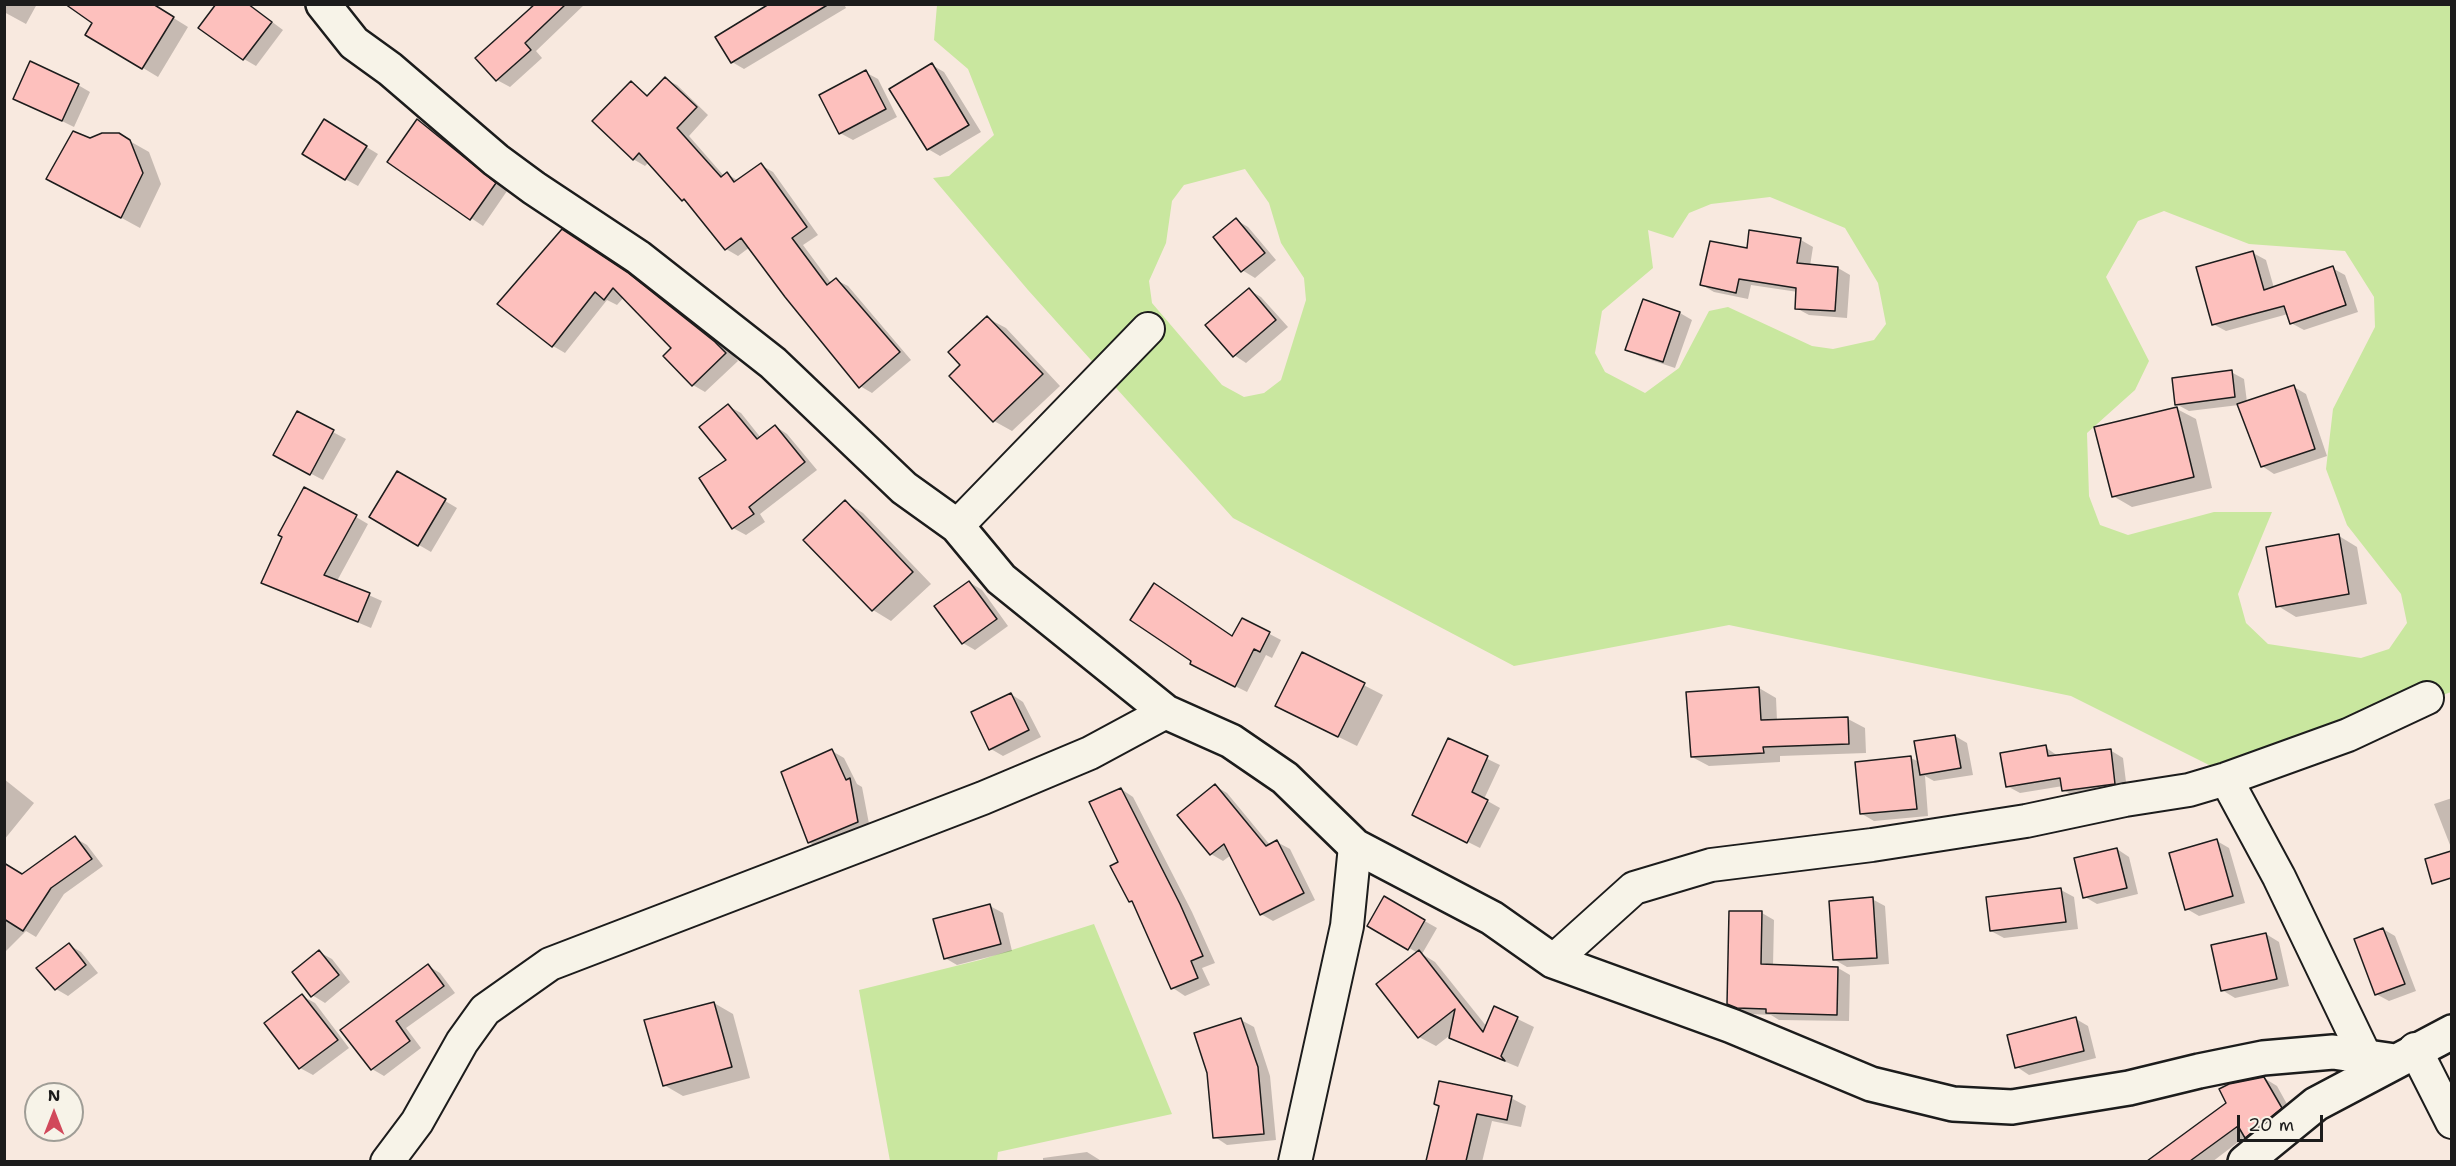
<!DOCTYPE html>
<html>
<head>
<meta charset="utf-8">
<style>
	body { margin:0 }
	#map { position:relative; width:2456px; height:1166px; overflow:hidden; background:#f8e9df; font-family:"Shantell Sans",sans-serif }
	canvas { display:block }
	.frame { position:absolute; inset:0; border:6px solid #1c1c1c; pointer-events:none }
	.north { position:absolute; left:24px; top:1082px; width:60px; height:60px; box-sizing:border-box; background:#f7f3e8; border:2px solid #9f9d96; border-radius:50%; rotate:0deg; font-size:16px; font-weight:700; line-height:24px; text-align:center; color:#1c1c1c }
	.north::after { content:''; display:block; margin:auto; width:21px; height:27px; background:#d1495b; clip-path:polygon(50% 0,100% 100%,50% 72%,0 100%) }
	.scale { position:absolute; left:2237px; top:1115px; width:86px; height:27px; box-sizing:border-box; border:3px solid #1c1c1c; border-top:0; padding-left:8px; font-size:18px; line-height:21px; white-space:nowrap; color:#1c1c1c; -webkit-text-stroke:4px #f7f3e8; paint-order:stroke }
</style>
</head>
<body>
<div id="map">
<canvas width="2456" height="1166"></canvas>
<div class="frame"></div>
<div class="north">N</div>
<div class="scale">20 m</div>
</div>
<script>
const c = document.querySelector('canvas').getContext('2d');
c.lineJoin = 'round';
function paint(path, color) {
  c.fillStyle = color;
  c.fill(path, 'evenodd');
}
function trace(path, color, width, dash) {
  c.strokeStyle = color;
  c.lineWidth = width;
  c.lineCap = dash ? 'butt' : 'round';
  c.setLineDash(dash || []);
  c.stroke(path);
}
paint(new Path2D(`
	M 937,5 L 2451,5 L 2451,692 L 2225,773 L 2071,696 L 1729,625 L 1514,666 L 1233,518 L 1028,290 L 933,178 L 949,176 L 994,135 L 968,69 L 934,40 ZM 1245,169 L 1269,203 L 1281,243 L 1304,278 L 1306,300 L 1281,380 L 1264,393 L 1244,397 L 1222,385 L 1152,303 L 1149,281 L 1166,243 L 1172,201 L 1184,185 ZM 1770,197 L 1845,228 L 1878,283 L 1886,324 L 1874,340 L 1833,349 L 1812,346 L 1728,307 L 1709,311 L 1679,368 L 1645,393 L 1605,372 L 1595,353 L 1602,311 L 1653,268 L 1648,230 L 1673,238 L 1689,213 L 1711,204 ZM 2164,211 L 2249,244 L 2345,251 L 2374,297 L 2375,327 L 2333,409 L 2326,469 L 2347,525 L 2401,594 L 2407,623 L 2389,649 L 2361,658 L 2268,644 L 2246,623 L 2238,594 L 2272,512 L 2214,512 L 2128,535 L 2100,525 L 2089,496 L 2087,433 L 2135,390 L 2149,361 L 2106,277 L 2138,221 Z
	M 1094,924 L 1172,1114 L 998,1152 L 997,1161 L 890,1161 L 859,990 L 980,960 Z`), '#c9e79f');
paint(new Path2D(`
	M 4,4 L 37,4 L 26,24 L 4,12 Z
	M 151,4 L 188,27 L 158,77 L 87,34 L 94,23 Z
	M 248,4 L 283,30 L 256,66 L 244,59 Z
	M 528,4 L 585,4 L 536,51 L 542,58 L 510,87 L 497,80 L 477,58 L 532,9 Z
	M 772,4 L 844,4 L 846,8 L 744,69 L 732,62 Z
	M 932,65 L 944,72 L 981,132 L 940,156 L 928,149 Z
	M 865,72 L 878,79 L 897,117 L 853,140 L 840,133 Z
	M 665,79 L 677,85 L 708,115 L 689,136 L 724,176 L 727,174 L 739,181 L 761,165 L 773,172 L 818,235 L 803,245 L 831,283 L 836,280 L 848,286 L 911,360 L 872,393 L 860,386 L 750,247 L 738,256 L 726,249 L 690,204 L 683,200 L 649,162 L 645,166 L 633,159 L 631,83 L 649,96 Z
	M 78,85 L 90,92 L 74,127 L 15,98 Z
	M 418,121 L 430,128 L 507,191 L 483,226 L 471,218 Z
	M 337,129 L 378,154 L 358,186 L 345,179 Z
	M 119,135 L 149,152 L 161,184 L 140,228 L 65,187 L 90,140 Z
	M 1236,220 L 1248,227 L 1276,260 L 1255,278 L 1242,270 Z
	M 1751,232 L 1801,240 L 1813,247 L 1810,266 L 1838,268 L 1850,275 L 1847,318 L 1809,315 L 1796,308 L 1798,292 L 1751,285 L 1748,299 L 1714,292 L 1702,285 L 1748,250 Z
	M 574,238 L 640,281 L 728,350 L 738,361 L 705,392 L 693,385 L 674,348 L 624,297 L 617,305 L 607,300 L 565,353 L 553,346 Z
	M 2253,253 L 2266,260 L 2274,288 L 2332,268 L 2345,275 L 2358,312 L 2304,330 L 2291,323 L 2288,314 L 2226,331 L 2213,324 Z
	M 1249,290 L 1261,297 L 1288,327 L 1246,363 L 1234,355 Z
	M 1644,301 L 1680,313 L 1692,320 L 1675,368 L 1639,356 L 1627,349 Z
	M 987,318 L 1006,328 L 1060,386 L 1012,431 L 994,421 L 962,365 Z
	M 2231,372 L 2244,379 L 2247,402 L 2294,387 L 2306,394 L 2327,456 L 2274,474 L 2262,466 L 2239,405 L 2189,411 L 2176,404 Z
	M 728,406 L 741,413 L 761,438 L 775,426 L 787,434 L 817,470 L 760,514 L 765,522 L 746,535 L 733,528 L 729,461 Z
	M 2177,409 L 2196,419 L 2212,488 L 2132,507 L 2113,496 Z
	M 297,413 L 346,439 L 323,480 L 287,461 Z
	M 398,473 L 457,508 L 431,552 L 371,517 Z
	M 845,502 L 863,513 L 931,584 L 891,621 L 873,610 Z
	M 356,517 L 368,524 L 337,581 L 382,601 L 371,628 L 263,582 Z
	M 2339,536 L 2357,547 L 2367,604 L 2296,617 L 2278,606 Z
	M 969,582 L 982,590 L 1008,626 L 975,650 L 963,643 Z
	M 1243,620 L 1281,640 L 1272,658 L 1266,655 L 1247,692 L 1203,670 L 1233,638 Z
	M 1303,654 L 1383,695 L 1357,746 L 1296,716 Z
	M 1759,688 L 1776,698 L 1777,721 L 1848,719 L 1865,728 L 1866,753 L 1780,756 L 1780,762 L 1709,766 L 1692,757 Z
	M 1011,694 L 1023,702 L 1041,737 L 1003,756 L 991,749 Z
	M 1955,736 L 1967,743 L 1973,775 L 1934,781 L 1925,776 L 1928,816 L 1874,821 L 1862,814 L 1911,758 L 1919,762 Z
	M 1448,740 L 1500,765 L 1484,799 L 1500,808 L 1480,848 L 1426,821 Z
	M 2045,747 L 2058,756 L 2110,750 L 2123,758 L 2127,790 L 2076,797 L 2063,790 L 2063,786 L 2020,793 L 2007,786 Z
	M 832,751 L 844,758 L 857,784 L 862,787 L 870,829 L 821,850 L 809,842 Z
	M 4,779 L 34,803 L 4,840 Z
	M 1215,786 L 1227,793 L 1270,845 L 1277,842 L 1290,849 L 1315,900 L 1273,921 L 1261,914 L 1231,855 L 1223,861 L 1211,854 Z
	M 1121,789 L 1133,797 L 1192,912 L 1215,963 L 1202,968 L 1210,985 L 1185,996 L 1173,988 L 1135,904 L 1130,901 L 1120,863 Z
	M 2452,798 L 2452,850 L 2434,804 Z
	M 75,838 L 87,845 L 103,866 L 64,894 L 36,937 L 26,931 L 4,953 L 4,864 L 23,876 Z
	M 2217,841 L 2229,848 L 2245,903 L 2199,916 L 2187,909 Z
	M 2117,849 L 2129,857 L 2138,894 L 2097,904 L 2085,897 Z
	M 2061,890 L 2074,897 L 2078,929 L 2004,938 L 1991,931 Z
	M 1384,898 L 1437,928 L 1422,954 L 1435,962 L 1487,1027 L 1495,1008 L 1534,1027 L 1518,1067 L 1467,1046 L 1449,1036 L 1436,1046 L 1419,1037 L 1418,953 L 1369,925 Z
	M 1872,899 L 1885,906 L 1889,964 L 1847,967 L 1835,960 Z
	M 990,906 L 1003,913 L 1012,951 L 957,965 L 945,958 Z
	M 1762,913 L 1774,920 L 1773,966 L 1838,968 L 1850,975 L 1849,1021 L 1779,1020 L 1771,1015 L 1751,1014 L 1729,1003 Z
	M 2383,929 L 2395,936 L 2416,991 L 2389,1001 L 2376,994 Z
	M 2266,934 L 2279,942 L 2289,986 L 2235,998 L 2222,990 Z
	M 69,945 L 81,952 L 98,973 L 68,996 L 56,989 Z
	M 319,952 L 332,959 L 350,982 L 325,1003 L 312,995 Z
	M 428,966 L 440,973 L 455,993 L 406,1028 L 421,1048 L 384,1076 L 372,1069 L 343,1030 Z
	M 302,996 L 315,1003 L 349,1048 L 313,1075 L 300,1068 L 266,1023 Z
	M 714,1003 L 733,1014 L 750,1078 L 683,1096 L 664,1085 Z
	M 2076,1019 L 2088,1026 L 2096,1058 L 2029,1075 L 2017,1067 Z
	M 1241,1020 L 1254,1027 L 1270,1076 L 1276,1140 L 1227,1145 L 1215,1137 Z
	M 2264,1078 L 2277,1086 L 2293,1115 L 2258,1144 L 2246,1136 L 2212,1162 L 2172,1162 L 2164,1150 Z
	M 1511,1098 L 1526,1106 L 1521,1127 L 1492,1121 L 1482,1162 L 1427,1162 L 1441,1107 Z
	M 1087,1152 L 1103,1162 L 1043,1162 L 1043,1158 Z`), '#0003');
const building = new Path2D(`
	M 65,4 L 153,4 L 174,17 L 142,69 L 85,35 L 92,23 Z
	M 216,4 L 248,4 L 272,22 L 243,60 L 198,28 Z
	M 535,4 L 566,4 L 525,43 L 531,50 L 496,81 L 475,58 Z
	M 769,4 L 829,4 L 731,63 L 715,37 Z
	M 30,61 L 79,84 L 62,121 L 13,99 Z
	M 932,63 L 969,125 L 927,150 L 889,89 Z
	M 866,70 L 886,109 L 839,134 L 819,95 Z
	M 665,77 L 697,107 L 677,128 L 721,177 L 727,172 L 734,182 L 761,163 L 807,227 L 792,238 L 827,285 L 836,278 L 900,352 L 859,388 L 785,297 L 741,238 L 725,250 L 684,199 L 682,201 L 639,153 L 633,160 L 592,121 L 631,81 L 647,96 Z
	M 324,119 L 367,146 L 345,180 L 302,154 Z
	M 417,119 L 496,183 L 470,220 L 387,162 Z
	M 73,131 L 90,138 L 102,133 L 119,133 L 130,140 L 143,173 L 121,218 L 46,179 Z
	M 1236,218 L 1265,253 L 1241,272 L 1213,237 Z
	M 562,229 L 627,272 L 715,342 L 726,353 L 692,386 L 663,356 L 671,348 L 613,288 L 604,300 L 595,292 L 552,347 L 497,304 Z
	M 1749,230 L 1801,238 L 1797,263 L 1838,267 L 1835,311 L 1795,309 L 1796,288 L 1739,279 L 1736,293 L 1700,285 L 1710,241 L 1747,248 Z
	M 2253,251 L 2264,290 L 2333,266 L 2346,305 L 2290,324 L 2284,306 L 2212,325 L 2196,267 Z
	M 1249,288 L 1276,320 L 1233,357 L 1205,325 Z
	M 1643,299 L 1680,312 L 1663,362 L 1625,350 Z
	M 987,316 L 1043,374 L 993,422 L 949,376 L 960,365 L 948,352 Z
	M 2232,370 L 2235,397 L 2175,405 L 2172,378 Z
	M 2294,385 L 2315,449 L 2261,467 L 2237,404 Z
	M 728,404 L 757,439 L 775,425 L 805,462 L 749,507 L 754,514 L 732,529 L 699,478 L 726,460 L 699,427 Z
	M 2177,407 L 2194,477 L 2112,497 L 2094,427 Z
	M 297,411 L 334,430 L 310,475 L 273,455 Z
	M 397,471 L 446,499 L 418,546 L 369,517 Z
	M 304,487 L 357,515 L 324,575 L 370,593 L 358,622 L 261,583 L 282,537 L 278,535 Z
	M 845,500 L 913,572 L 872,611 L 803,540 Z
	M 2339,534 L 2349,594 L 2276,607 L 2266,547 Z
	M 969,581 L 997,619 L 962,644 L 934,606 Z
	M 1154,583 L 1232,636 L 1242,618 L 1270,632 L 1260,652 L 1254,649 L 1235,687 L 1190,664 L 1191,661 L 1130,620 Z
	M 1302,652 L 1365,683 L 1338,737 L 1275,706 Z
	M 1759,687 L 1761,720 L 1848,717 L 1849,744 L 1763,747 L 1764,753 L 1691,757 L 1686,692 Z
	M 1011,693 L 1029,730 L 989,750 L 971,712 Z
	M 1955,735 L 1961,768 L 1920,775 L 1914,741 Z
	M 1448,738 L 1488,756 L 1472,792 L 1488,800 L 1467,843 L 1412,815 Z
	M 2046,745 L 2048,756 L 2111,749 L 2115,784 L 2062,791 L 2060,778 L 2006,787 L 2000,753 Z
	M 832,749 L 846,780 L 850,778 L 858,822 L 808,843 L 781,772 Z
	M 1911,756 L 1917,809 L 1860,814 L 1855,762 Z
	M 1215,784 L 1266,846 L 1277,840 L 1304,893 L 1260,915 L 1224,844 L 1210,855 L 1177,815 Z
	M 1121,788 L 1180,904 L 1203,956 L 1191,961 L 1198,978 L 1171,989 L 1132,901 L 1129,902 L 1110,866 L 1118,862 L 1089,802 Z
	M 75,836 L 92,859 L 51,888 L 23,931 L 4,919 L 4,863 L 22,874 Z
	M 2217,839 L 2233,896 L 2185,910 L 2169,853 Z
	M 2117,848 L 2127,888 L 2083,898 L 2074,858 Z
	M 2451,851 L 2451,878 L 2432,884 L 2425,859 Z
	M 2061,888 L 2066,922 L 1990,931 L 1986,897 Z
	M 1384,896 L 1425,920 L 1408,950 L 1367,926 Z
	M 1873,897 L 1877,958 L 1833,960 L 1829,901 Z
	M 990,904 L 1001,944 L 944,959 L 933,919 Z
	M 1729,911 L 1762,911 L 1761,964 L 1838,967 L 1837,1015 L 1766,1013 L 1766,1009 L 1737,1008 L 1727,1004 Z
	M 2383,928 L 2405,984 L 2375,995 L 2354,939 Z
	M 2266,933 L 2277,979 L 2221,991 L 2211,945 Z
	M 69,943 L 86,965 L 55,990 L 36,968 Z
	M 319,950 L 339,975 L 311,997 L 292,972 Z
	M 1419,950 L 1483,1032 L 1494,1006 L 1518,1017 L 1501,1056 L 1505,1061 L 1449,1038 L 1455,1009 L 1418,1038 L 1376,984 Z
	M 428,964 L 444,986 L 396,1021 L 410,1041 L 371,1070 L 340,1030 Z
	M 302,994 L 338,1040 L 299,1069 L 264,1023 Z
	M 714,1002 L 732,1067 L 663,1086 L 644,1020 Z
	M 2076,1017 L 2084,1051 L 2015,1068 L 2007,1035 Z
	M 1241,1018 L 1258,1067 L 1264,1134 L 1213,1138 L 1207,1073 L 1194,1033 Z
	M 2264,1077 L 2282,1108 L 2245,1138 L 2238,1126 L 2190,1161 L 2147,1161 L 2226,1103 L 2219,1089 L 2229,1084 Z
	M 1439,1081 L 1512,1096 L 1507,1120 L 1477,1114 L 1466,1161 L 1426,1161 L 1439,1106 L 1434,1104 Z`);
paint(building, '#fdc0bd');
trace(building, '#1c1c1c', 1.5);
const street = new Path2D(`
	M 957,526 L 1148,329
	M 2226,779 L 2279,877 L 2365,1056
	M 1553,961 L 1634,888 L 1711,865 L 1872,845 L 2026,821 L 2125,800 L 2189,790 L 2226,779 L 2348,735 L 2427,698
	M 2415,1049 L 2452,1122
	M 387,1162 L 417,1122 L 462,1042 L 485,1010 L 550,964 L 983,798 L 1090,753 L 1166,712
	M 1295,1162 L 1347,926 L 1355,846`);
const secondary = new Path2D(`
	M 323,4 L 354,43 L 390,69 L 496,160 L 534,188 L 638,257 L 773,363 L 904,488 L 957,526 L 1001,579 L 1166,712 L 1231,741 L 1285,778 L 1355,846 L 1492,918 L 1553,961 L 1732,1026 L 1871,1084 L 1953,1104 L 2012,1107 L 2129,1088 L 2199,1071 L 2263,1058 L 2333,1052 L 2395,1061
	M 2245,1162 L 2316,1104 L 2452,1032`);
trace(street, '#1c1c1c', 36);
trace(secondary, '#1c1c1c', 38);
trace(street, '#f7f3e8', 32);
trace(secondary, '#f7f3e8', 33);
</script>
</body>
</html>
